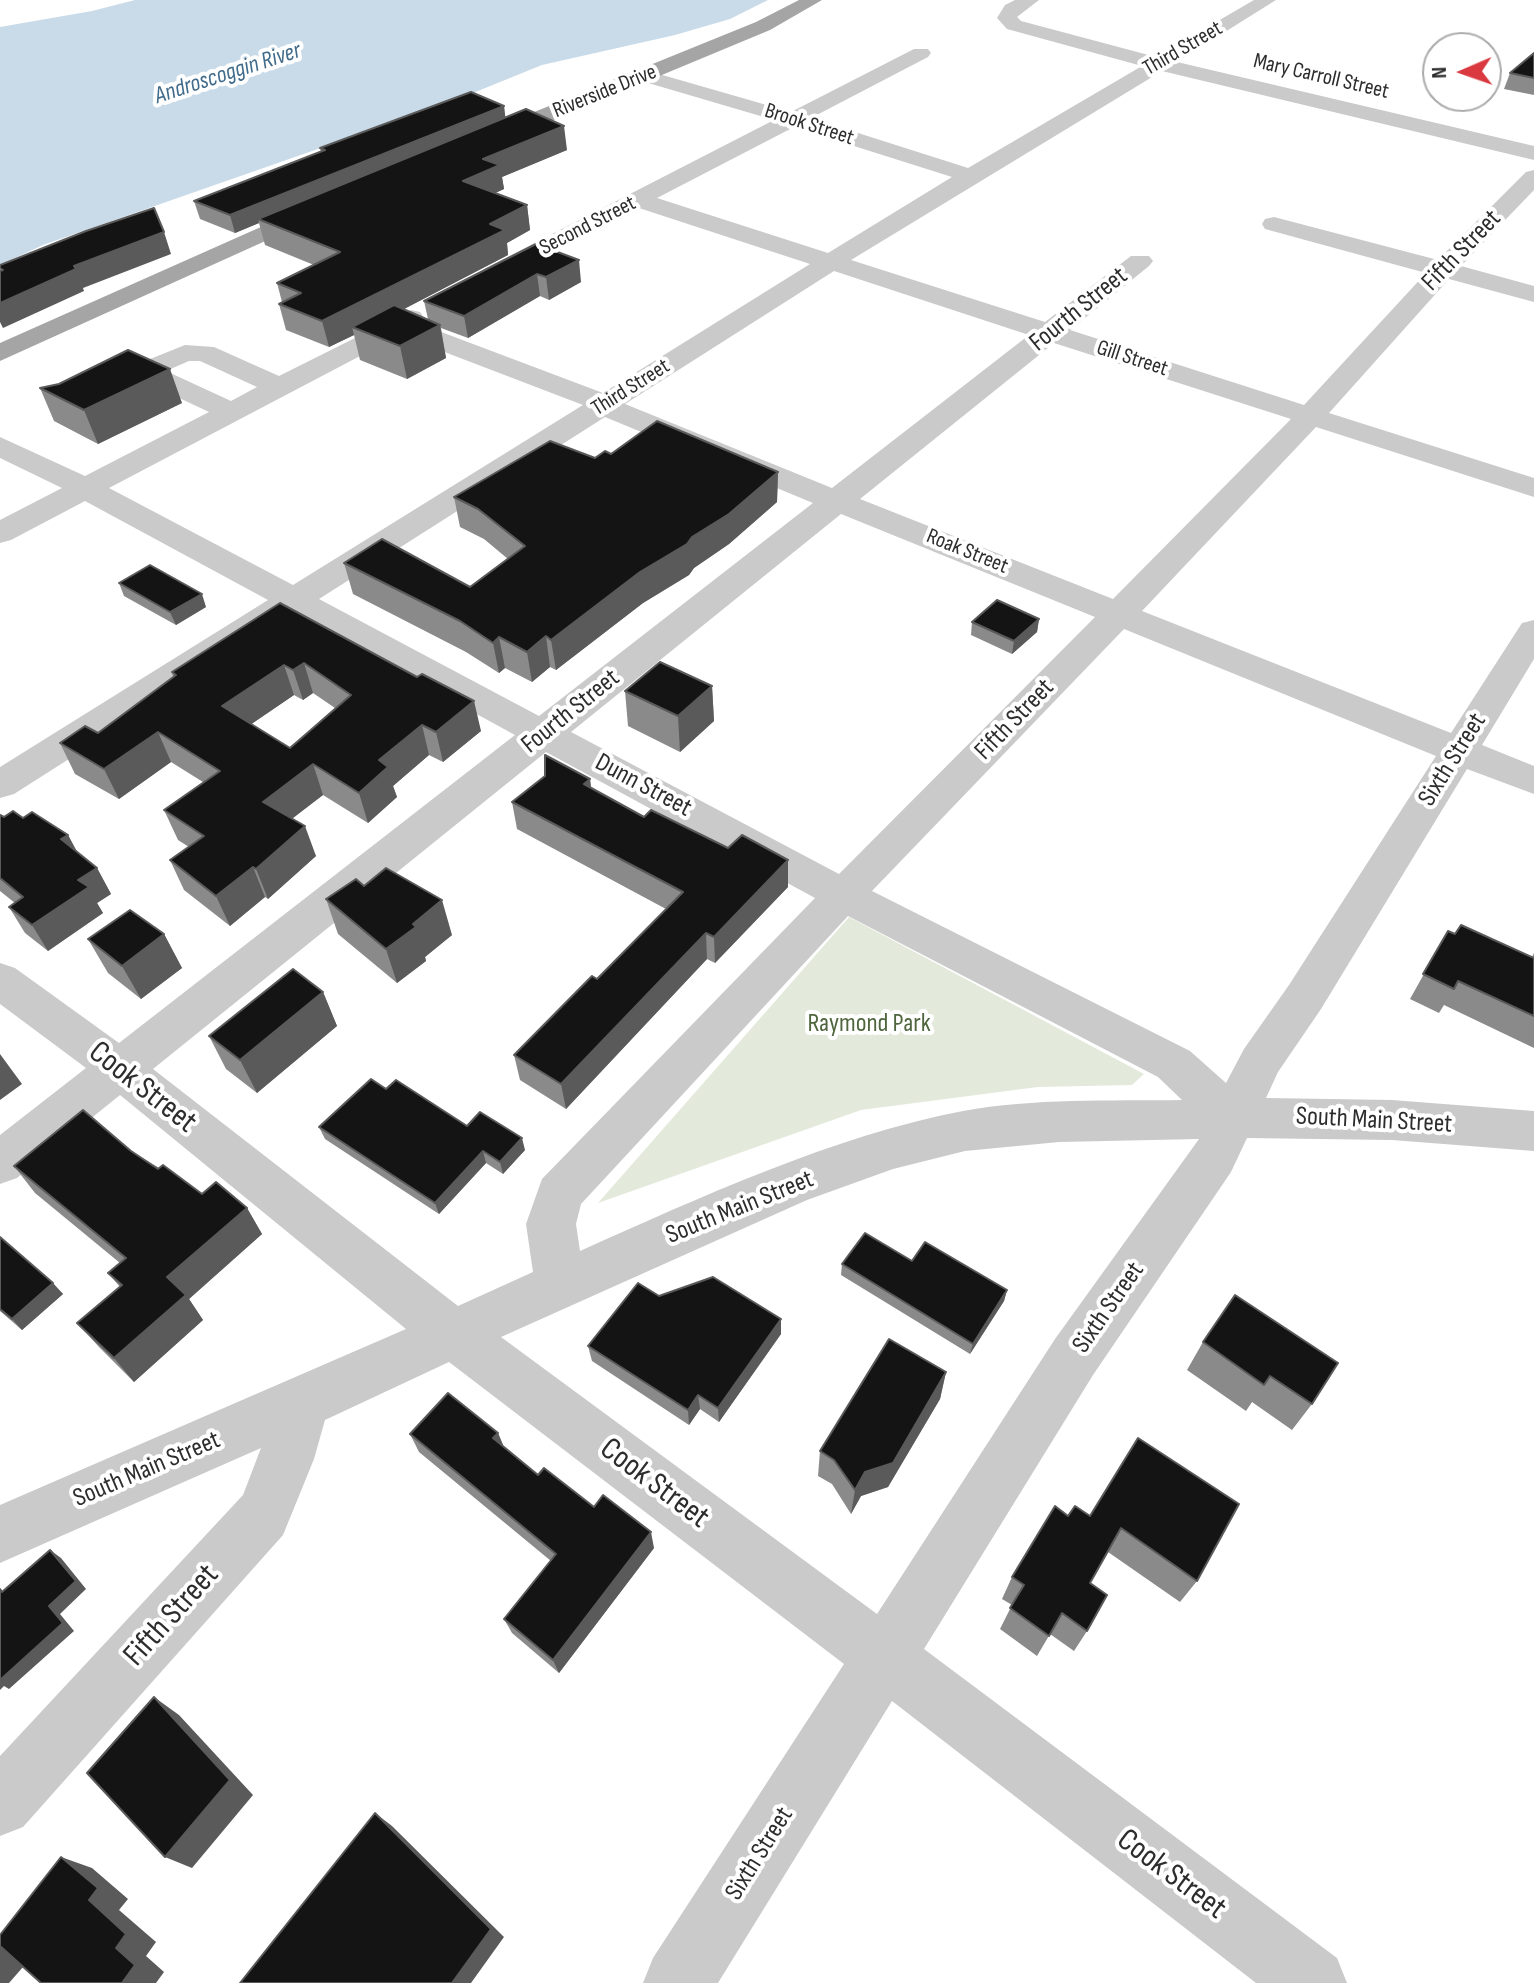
<!DOCTYPE html>
<html>
<head>
<meta charset="utf-8">
<style>
	body { margin:0 }
	#map { position:relative; width:1534px; height:1983px; overflow:hidden; background:#fff; font-family:"Sofia Sans Condensed",sans-serif }
	canvas { display:block }
	.north { position:absolute; left:1422px; top:32px; width:80px; height:80px; box-sizing:border-box; background:#fff; border:2px solid #ababab; border-radius:50%; rotate:268deg; font-size:22px; font-weight:700; line-height:32px; text-align:center; color:#2d2d2d }
	.north::after { content:''; display:block; margin:auto; width:28px; height:36px; background:#da3940; clip-path:polygon(50% 0,100% 100%,50% 72%,0 100%) }
</style>
</head>
<body>
<div id="map">
<canvas width="1534" height="1983"></canvas>
<div class="north">N</div>
</div>
<script>
const c = document.querySelector('canvas').getContext('2d');
c.lineJoin = 'round';
function paint(path, color) {
  c.fillStyle = color;
  c.fill(path, 'evenodd');
}
function trace(path, color, width, dash) {
  c.strokeStyle = color;
  c.lineWidth = width;
  c.lineCap = dash ? 'butt' : 'round';
  c.setLineDash(dash || []);
  c.stroke(path);
}
function label(font, color, halo, rows, align = 'center') {
  c.font = font + ' "Sofia Sans Condensed",sans-serif';
  c.lineWidth = 8;
  c.setLineDash([]);
  c.textBaseline = 'middle';
  c.strokeStyle = halo;
  c.fillStyle = color;
  for (const [text, x, y, turn = 0] of rows) {
    c.save();
    c.translate(x, y);
    c.rotate((+turn || 0) * Math.PI / 180);
    c.textAlign = isNaN(turn) ? turn : align;
    if (halo) c.strokeText(text, 0, 0);
    c.fillText(text, 0, 0);
    c.restore();
  }
}
paint(new Path2D(`
	M 849,917 L 1144,1074 L 1132,1085 L 1038,1087 L 861,1110 L 598,1203 Z`), '#e3eadb');
paint(new Path2D(`
	M 135,0 L 768,0 L 730,19 L 675,35 L 542,65 L 441,106 L 43,245 L 0,265 L 0,27 L 92,11 Z`), '#c9dbe9');
paint(new Path2D(`
	M 1015,0 L 1039,0 L 1017,17 L 1021,21 L 1156,57 L 1254,0 L 1276,0 L 1177,62 L 1534,146 L 1534,160 L 1162,71 L 851,260 L 1045,322 L 1131,256 L 1149,256 L 1153,261 L 1149,266 L 1070,330 L 1304,405 L 1426,273 L 1265,229 L 1262,224 L 1265,219 L 1274,217 L 1438,260 L 1526,172 L 1534,170 L 1534,190 L 1461,266 L 1534,286 L 1534,302 L 1449,279 L 1329,413 L 1534,478 L 1534,497 L 1316,427 L 1142,611 L 1451,733 L 1522,623 L 1534,620 L 1534,659 L 1482,745 L 1534,766 L 1534,794 L 1467,769 L 1321,1009 L 1278,1072 L 1266,1098 L 1392,1100 L 1534,1111 L 1534,1151 L 1392,1140 L 1247,1138 L 1231,1172 L 1093,1375 L 924,1649 L 1337,1958 L 1347,1983 L 1256,1983 L 892,1701 L 718,1983 L 643,1983 L 653,1958 L 844,1664 L 449,1362 L 325,1420 L 314,1459 L 283,1535 L 23,1827 L 0,1836 L 0,1756 L 243,1495 L 261,1448 L 0,1563 L 0,1505 L 406,1329 L 120,1095 L 17,1178 L 0,1184 L 0,1135 L 86,1068 L 0,1004 L 0,963 L 15,968 L 119,1043 L 515,735 L 295,615 L 14,794 L 0,798 L 0,767 L 268,600 L 85,501 L 11,540 L 0,543 L 0,520 L 62,488 L 0,458 L 0,437 L 85,476 L 209,412 L 143,381 L 113,394 L 103,397 L 93,394 L 89,388 L 93,382 L 185,345 L 214,347 L 279,376 L 411,310 L 420,312 L 424,318 L 420,324 L 603,393 L 810,264 L 639,208 L 502,279 L 484,279 L 480,274 L 484,269 L 774,120 L 638,80 L 635,76 L 638,72 L 652,72 L 791,112 L 914,49 L 928,49 L 931,53 L 928,57 L 811,118 L 968,168 L 1142,66 L 1007,29 L 997,18 L 1005,5 ZM 794,127 L 952,177 L 828,253 L 657,198 ZM 834,271 L 1029,335 L 832,488 L 625,404 ZM 400,335 L 583,405 L 293,585 L 109,488 ZM 1054,343 L 1291,419 L 1113,599 L 860,499 ZM 189,361 L 200,361 L 257,387 L 231,401 L 166,371 ZM 605,417 L 813,503 L 539,716 L 319,599 ZM 841,514 L 1095,617 L 839,874 L 571,732 ZM 1124,629 L 1436,756 L 1289,985 L 1244,1049 L 1226,1083 L 1190,1051 L 872,891 ZM 546,752 L 815,898 L 542,1179 L 526,1224 L 533,1272 L 458,1306 L 153,1069 ZM 848,916 L 1158,1077 L 1182,1100 C 1110,1101 1034,1098 963,1111 C 833,1136 701,1197 580,1251 L 576,1224 L 581,1204 ZM 1199,1139 L 1055,1339 L 877,1614 L 501,1337 L 807,1200 L 893,1169 L 965,1151 L 1059,1142 Z`), '#cacaca');
paint(new Path2D(`
	M 799,0 L 822,0 L 770,30 L 496,144 L 488,146 L 477,139 L 480,134 L 756,22 Z
	M 317,202 L 325,204 L 329,209 L 325,214 L 0,361 L 0,343 Z`), '#a5a5a5');
paint(new Path2D(`
	M 1534,53 L 1534,95 L 1504,89 L 1510,73 Z
	M 504,106 L 505,118 L 567,150 L 502,177 L 504,189 L 495,193 L 527,205 L 530,230 L 507,243 L 508,255 L 403,309 L 428,319 L 424,301 L 536,244 L 581,282 L 549,300 L 540,296 L 468,338 L 441,328 L 446,358 L 407,379 L 360,360 L 354,335 L 329,347 L 286,330 L 279,304 L 282,302 L 277,283 L 314,265 L 265,245 L 259,223 L 235,233 L 200,219 L 194,201 L 321,152 L 320,148 Z
	M 40,388 L 182,403 L 98,444 L 54,421 Z
	M 611,454 L 778,472 L 777,502 L 729,544 L 694,568 L 689,575 L 643,603 L 556,670 L 550,667 L 532,682 L 505,668 L 499,673 L 466,652 L 353,594 L 344,563 L 470,587 L 508,559 L 484,539 L 460,527 L 454,497 Z
	M 119,583 L 206,607 L 176,625 L 124,596 Z
	M 280,603 L 481,731 L 443,762 L 429,755 L 393,786 L 397,797 L 368,823 L 323,795 L 292,818 L 316,856 L 268,899 L 265,897 L 230,926 L 184,890 L 170,860 L 189,847 L 178,840 L 164,810 L 203,782 L 171,762 L 119,799 L 75,774 L 60,743 L 98,733 L 173,677 L 172,672 ZM 313,693 L 335,708 L 290,748 L 251,724 L 294,695 L 303,700 Z
	M 1039,619 L 1037,632 L 1012,654 L 971,635 L 972,622 Z
	M 712,686 L 714,721 L 680,752 L 628,726 L 625,691 Z
	M 590,779 L 591,788 L 644,817 L 728,848 L 788,860 L 788,887 L 715,963 L 707,959 L 566,1109 L 520,1080 L 514,1055 L 597,979 L 666,909 L 517,829 L 512,802 Z
	M 0,815 L 4,817 L 23,818 L 68,835 L 77,852 L 97,868 L 111,894 L 97,903 L 103,913 L 48,951 L 25,933 L 9,907 L 15,903 L 0,891 Z
	M 364,886 L 452,935 L 425,957 L 426,961 L 397,983 L 338,934 L 326,899 Z
	M 1448,931 L 1532,957 L 1534,953 L 1534,1048 L 1444,1005 L 1439,1013 L 1410,999 Z
	M 164,934 L 182,968 L 141,999 L 108,973 L 88,939 Z
	M 323,992 L 337,1026 L 257,1093 L 226,1069 L 209,1036 Z
	M 386,1089 L 467,1126 L 525,1150 L 503,1174 L 486,1163 L 439,1214 L 325,1139 L 319,1127 Z
	M 131,1151 L 202,1194 L 247,1208 L 262,1234 L 189,1299 L 203,1320 L 134,1382 L 99,1347 L 77,1323 L 120,1287 L 108,1273 L 120,1263 L 35,1193 L 14,1166 Z
	M 0,1237 L 63,1294 L 22,1330 L 0,1311 Z
	M 912,1261 L 1007,1290 L 1004,1301 L 970,1354 L 841,1275 L 842,1264 Z
	M 1235,1295 L 1312,1404 L 1292,1430 L 1252,1402 L 1246,1411 L 1187,1370 L 1203,1342 Z
	M 659,1296 L 781,1319 L 781,1334 L 719,1422 L 700,1409 L 689,1425 L 592,1361 L 588,1346 Z
	M 946,1372 L 940,1399 L 888,1487 L 861,1496 L 851,1514 L 832,1484 L 818,1476 L 820,1451 Z
	M 498,1433 L 504,1447 L 538,1475 L 594,1507 L 654,1548 L 559,1673 L 512,1633 L 504,1619 L 551,1561 L 419,1452 L 410,1434 Z
	M 1138,1438 L 1197,1581 L 1180,1602 L 1108,1552 L 1090,1583 L 1087,1631 L 1074,1651 L 1050,1634 L 1037,1656 L 1000,1629 L 1012,1605 L 1002,1599 L 1012,1577 L 1068,1516 L 1090,1516 Z`), '#8a8a8a');
paint(new Path2D(`
	M 504,106 L 506,123 L 258,219 L 259,223 L 235,233 L 230,215 Z
	M 564,126 L 567,150 L 502,177 L 504,189 L 467,206 L 463,181 L 483,159 Z
	M 527,205 L 530,230 L 507,243 L 508,255 L 362,331 L 352,327 L 354,335 L 329,347 L 322,321 L 490,224 Z
	M 164,232 L 171,254 L 83,288 L 84,291 L 3,328 L 0,322 L 0,303 L 74,266 Z
	M 579,260 L 581,282 L 549,300 L 546,277 Z
	M 537,274 L 540,296 L 468,338 L 464,316 Z
	M 440,325 L 446,358 L 407,379 L 400,346 Z
	M 170,369 L 182,403 L 98,444 L 84,410 Z
	M 778,472 L 777,502 L 729,544 L 694,568 L 689,575 L 643,603 L 556,670 L 551,640 L 640,572 L 692,537 Z
	M 202,594 L 206,607 L 176,625 L 170,612 Z
	M 1039,619 L 1037,632 L 1012,654 L 1014,641 Z
	M 546,636 L 550,667 L 532,682 L 527,652 Z
	M 499,637 L 505,668 L 499,673 L 493,643 Z
	M 304,663 L 313,693 L 303,700 L 293,670 Z
	M 284,665 L 294,695 L 234,736 L 222,706 Z
	M 712,686 L 714,721 L 680,752 L 678,716 Z
	M 474,701 L 481,731 L 443,762 L 436,732 Z
	M 422,725 L 429,755 L 393,786 L 397,797 L 368,823 L 359,793 L 379,760 Z
	M 158,732 L 171,762 L 119,799 L 104,769 Z
	M 313,764 L 323,795 L 275,832 L 263,802 Z
	M 590,779 L 593,806 L 584,784 Z
	M 305,826 L 316,856 L 268,899 L 256,869 Z
	M 68,835 L 82,861 L 61,839 Z
	M 788,860 L 788,887 L 715,963 L 714,937 Z
	M 253,867 L 265,897 L 230,926 L 216,896 Z
	M 97,868 L 111,894 L 97,903 L 103,913 L 48,951 L 32,925 L 78,880 Z
	M 442,900 L 452,935 L 425,957 L 426,961 L 397,983 L 386,949 L 413,924 Z
	M 706,933 L 707,959 L 566,1109 L 561,1084 Z
	M 164,934 L 182,968 L 141,999 L 122,966 Z
	M 323,992 L 337,1026 L 257,1093 L 240,1060 Z
	M 0,1054 L 22,1084 L 0,1100 Z
	M 522,1138 L 525,1150 L 503,1174 L 500,1162 Z
	M 483,1151 L 486,1163 L 439,1214 L 435,1203 Z
	M 247,1208 L 262,1234 L 189,1299 L 203,1320 L 134,1382 L 114,1358 L 167,1277 Z
	M 53,1283 L 63,1294 L 22,1330 L 12,1319 Z
	M 1007,1290 L 1004,1301 L 970,1354 L 973,1344 Z
	M 781,1319 L 781,1334 L 719,1422 L 718,1408 Z
	M 946,1372 L 940,1399 L 888,1487 L 861,1496 L 851,1514 L 855,1490 L 865,1472 Z
	M 698,1395 L 700,1409 L 689,1425 L 688,1410 Z
	M 498,1433 L 505,1450 L 493,1438 Z
	M 651,1532 L 654,1548 L 559,1673 L 553,1660 Z
	M 50,1550 L 61,1558 L 86,1589 L 60,1614 L 74,1631 L 9,1689 L 4,1686 L 0,1690 L 0,1680 L 49,1606 Z
	M 154,1697 L 179,1715 L 253,1795 L 192,1868 L 165,1857 Z
	M 375,1813 L 392,1826 L 504,1937 L 471,1983 L 452,1983 Z
	M 61,1857 L 92,1868 L 128,1899 L 119,1910 L 156,1942 L 146,1956 L 164,1972 L 156,1983 L 122,1983 L 116,1948 L 89,1900 Z
	M 0,1939 L 23,1967 L 9,1983 L 0,1983 Z`), '#5a5a5a');
const building = new Path2D(`
	M 1534,53 L 1534,78 L 1510,73 Z
	M 471,92 L 504,106 L 230,215 L 194,201 L 325,150 L 320,148 Z
	M 526,109 L 564,126 L 483,159 L 500,165 L 463,181 L 527,205 L 490,224 L 505,230 L 322,321 L 279,304 L 301,293 L 277,283 L 340,252 L 258,219 Z
	M 154,208 L 164,232 L 74,266 L 76,269 L 0,303 L 0,271 L 3,270 L 0,268 L 0,265 L 86,231 Z
	M 536,244 L 579,260 L 546,277 L 537,274 L 464,316 L 424,301 Z
	M 394,305 L 440,325 L 400,346 L 352,327 Z
	M 128,350 L 170,369 L 84,410 L 40,388 L 59,384 Z
	M 657,421 L 778,472 L 729,514 L 692,537 L 687,544 L 640,572 L 551,640 L 546,636 L 527,652 L 499,637 L 493,643 L 460,621 L 344,563 L 382,539 L 470,587 L 525,546 L 478,509 L 454,497 L 550,441 L 595,458 L 605,451 L 611,454 Z
	M 150,565 L 202,594 L 170,612 L 119,583 Z
	M 997,600 L 1039,619 L 1014,641 L 972,622 Z
	M 280,603 L 417,677 L 422,674 L 474,701 L 436,732 L 422,725 L 379,760 L 388,767 L 359,793 L 313,764 L 263,802 L 305,826 L 256,869 L 253,867 L 216,896 L 170,860 L 204,836 L 164,810 L 220,771 L 158,732 L 104,769 L 60,743 L 85,726 L 98,733 L 176,675 L 172,672 ZM 304,663 L 351,695 L 290,748 L 222,706 L 284,665 L 293,670 Z
	M 660,662 L 712,686 L 678,716 L 625,691 Z
	M 545,755 L 590,779 L 584,784 L 644,817 L 651,810 L 728,848 L 742,835 L 788,860 L 714,937 L 706,933 L 561,1084 L 514,1055 L 592,976 L 597,979 L 683,892 L 512,802 L 545,776 Z
	M 13,811 L 23,818 L 32,812 L 68,835 L 61,839 L 97,868 L 78,880 L 89,887 L 32,925 L 9,907 L 23,897 L 0,878 L 0,815 L 4,817 Z
	M 386,868 L 442,900 L 413,924 L 416,927 L 386,949 L 326,899 L 356,879 L 364,886 Z
	M 130,910 L 164,934 L 122,966 L 88,939 Z
	M 1461,925 L 1534,958 L 1534,1016 L 1458,981 L 1454,989 L 1423,974 L 1448,931 L 1455,934 Z
	M 293,969 L 323,992 L 240,1060 L 209,1036 Z
	M 371,1079 L 386,1089 L 396,1080 L 467,1126 L 480,1112 L 522,1138 L 500,1162 L 483,1151 L 435,1203 L 319,1127 Z
	M 83,1110 L 131,1151 L 158,1169 L 163,1165 L 202,1194 L 216,1182 L 247,1208 L 167,1277 L 186,1295 L 114,1358 L 77,1323 L 122,1285 L 108,1273 L 126,1258 L 14,1166 Z
	M 865,1233 L 912,1261 L 925,1242 L 1007,1290 L 973,1344 L 842,1264 Z
	M 0,1237 L 53,1283 L 12,1319 L 0,1309 Z
	M 713,1277 L 781,1319 L 718,1408 L 698,1395 L 688,1410 L 588,1346 L 638,1283 L 659,1296 Z
	M 1235,1295 L 1338,1363 L 1312,1404 L 1270,1376 L 1264,1385 L 1203,1342 Z
	M 889,1339 L 946,1372 L 893,1463 L 865,1472 L 855,1490 L 834,1460 L 820,1451 Z
	M 448,1393 L 498,1433 L 493,1438 L 538,1475 L 544,1468 L 594,1507 L 603,1495 L 651,1532 L 553,1660 L 504,1619 L 556,1554 L 410,1434 Z
	M 1138,1438 L 1239,1504 L 1197,1581 L 1121,1528 L 1090,1583 L 1107,1595 L 1087,1631 L 1062,1613 L 1049,1636 L 1010,1608 L 1024,1585 L 1012,1577 L 1055,1506 L 1068,1516 L 1075,1506 L 1090,1516 Z
	M 50,1550 L 76,1581 L 49,1606 L 63,1623 L 0,1680 L 0,1589 L 2,1592 Z
	M 154,1697 L 230,1780 L 165,1857 L 87,1773 Z
	M 375,1813 L 491,1929 L 452,1983 L 240,1983 Z
	M 61,1857 L 98,1888 L 89,1900 L 126,1934 L 116,1948 L 135,1965 L 122,1983 L 41,1983 L 0,1946 L 0,1935 Z`);
paint(building, '#141414');
trace(building, '#5a5a5a', 2);
label('22px', '#2d2d2d', '#fff', [
	["Third Street",1183,49,-30],
	["Mary Carroll Street",1321,77,13],
	["Riverside Drive",605,92,-22],
	["Brook Street",809,125,18],
	["Second Street",588,226,-27],
	["Gill Street",1132,359,18],
	["Third Street",631,388,-32],
	["Roak Street",967,552,22]
]);
label('italic 24px', '#406b8a', '#fff', [
	["Androscoggin River",228,74,-18]
]);
label('26px', '#2d2d2d', '#fff', [
	["Fifth Street",1462,251,-46],
	["Fourth Street",1079,310,-39],
	["Fourth Street",571,712,-39],
	["Fifth Street",1015,720,-46],
	["Sixth Street",1453,760,-58],
	["Dunn Street",643,786,28],
	["South Main Street",1374,1121,3],
	["South Main Street",740,1208,-22],
	["Sixth Street",1109,1308,-55],
	["South Main Street",147,1470,-23],
	["Sixth Street",760,1854,-58]
]);
label('26px', '#4f663e', '#fff', [
	["Raymond Park",869,1024]
]);
label('32px', '#2d2d2d', '#fff', [
	["Cook Street",142,1088,38],
	["Cook Street",654,1484,37],
	["Fifth Street",172,1616,-48],
	["Cook Street",1171,1875,37]
]);
</script>
</body>
</html>
